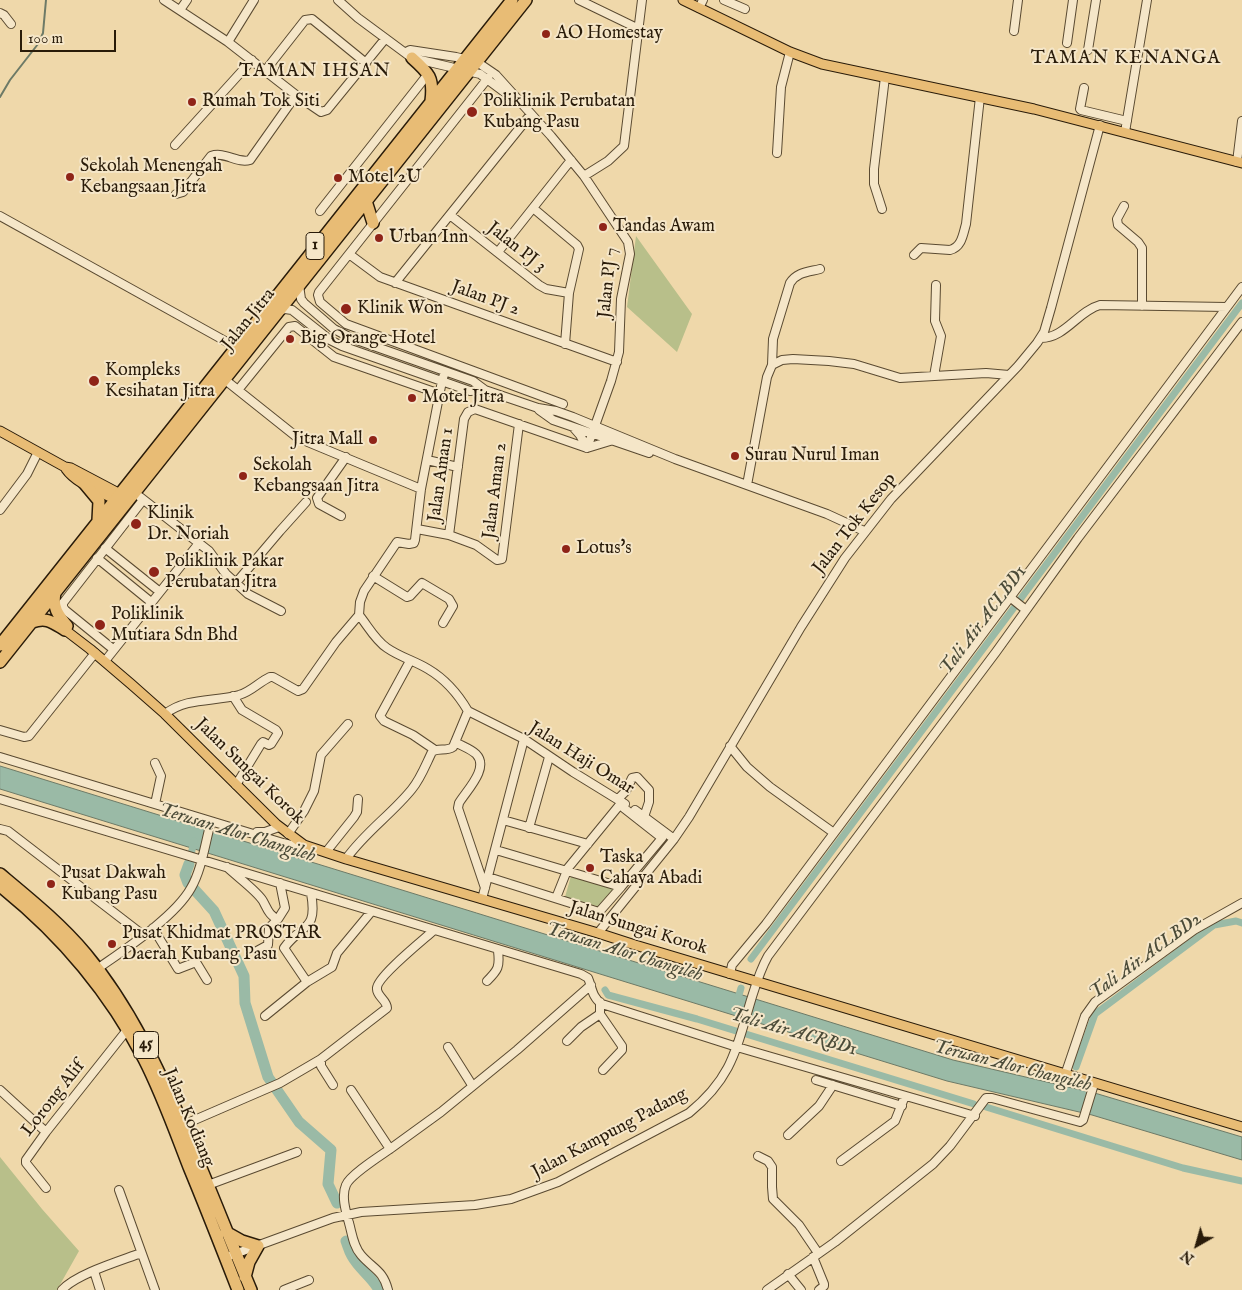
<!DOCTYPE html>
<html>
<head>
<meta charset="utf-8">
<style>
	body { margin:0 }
	#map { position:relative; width:1242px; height:1290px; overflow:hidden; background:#efd8aa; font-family:"IM FELL English",serif }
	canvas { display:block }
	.north { position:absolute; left:1172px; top:1220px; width:50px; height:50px; -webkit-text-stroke:4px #f5e6c8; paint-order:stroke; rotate:218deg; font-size:14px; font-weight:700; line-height:20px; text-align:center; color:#291b09 }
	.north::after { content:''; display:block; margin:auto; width:18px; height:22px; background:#291b09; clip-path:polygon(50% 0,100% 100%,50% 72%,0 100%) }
	.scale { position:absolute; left:20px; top:30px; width:96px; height:22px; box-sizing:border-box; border:2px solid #291b09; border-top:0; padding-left:6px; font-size:15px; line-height:18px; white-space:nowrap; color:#291b09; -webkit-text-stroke:4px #f5e6c8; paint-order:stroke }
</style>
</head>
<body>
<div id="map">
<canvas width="1242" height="1290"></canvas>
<div class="north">N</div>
<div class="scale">100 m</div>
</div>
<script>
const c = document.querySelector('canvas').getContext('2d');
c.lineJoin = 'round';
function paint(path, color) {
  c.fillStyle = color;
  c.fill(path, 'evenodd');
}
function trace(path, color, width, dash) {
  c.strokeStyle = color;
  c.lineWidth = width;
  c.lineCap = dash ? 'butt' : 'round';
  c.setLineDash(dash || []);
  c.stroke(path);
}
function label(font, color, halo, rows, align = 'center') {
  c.font = font + ' "IM FELL English",serif';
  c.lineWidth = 4;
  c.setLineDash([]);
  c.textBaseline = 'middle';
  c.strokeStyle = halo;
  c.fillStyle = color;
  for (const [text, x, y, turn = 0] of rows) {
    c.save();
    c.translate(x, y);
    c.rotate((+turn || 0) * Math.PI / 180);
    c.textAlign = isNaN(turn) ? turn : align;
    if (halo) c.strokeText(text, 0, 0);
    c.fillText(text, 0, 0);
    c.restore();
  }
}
paint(new Path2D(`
	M 636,236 L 692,314 L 677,352 L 627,307 Z
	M 571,876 L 618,888 L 600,907 L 565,897 Z
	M 0,1157 L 42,1209 L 79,1251 L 57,1290 L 0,1290 Z`), '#b8bf8a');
const water = new Path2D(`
	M 0,766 L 953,1060 L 1098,1094 L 1242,1137 L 1242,1160 L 1092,1115 L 947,1081 L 0,789 Z`);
paint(water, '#9abaa6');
trace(water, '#6d7a67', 1);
trace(new Path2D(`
	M 0,97 L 10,80 L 38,44 L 43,33 L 46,0`), '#6d7a67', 2);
trace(new Path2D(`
	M 189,864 L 194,841
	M 751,959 L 1242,303
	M 605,990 L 608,995 L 697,1019 L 974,1104
	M 737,1002 L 741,988
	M 1076,1067 L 1095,1014 L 1214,925 L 1236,921 L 1242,923
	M 986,1107 L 1183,1168 L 1242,1181`), '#9abaa6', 7);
trace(new Path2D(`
	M 188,883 L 185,875 L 189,864
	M 193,888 L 214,911 L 244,976 L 245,1003 L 268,1077 L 299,1122 L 331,1150 L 328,1184 L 337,1203
	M 346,1241 C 348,1246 349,1251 352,1256 C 359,1269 372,1277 379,1290`), '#9abaa6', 11);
const minor = new Path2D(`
	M 164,0 L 228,42 L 296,95 L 321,112 L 327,110 L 385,39
	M 338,0 L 358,18 L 412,58 L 480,74 L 511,97
	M 579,0 L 639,29
	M 724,0 L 745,9
	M 699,8 L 703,0
	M 180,10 L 187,0
	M 0,13 L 4,15 L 11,24
	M 1014,31 L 1018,0
	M 228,42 L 254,0
	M 1067,43 L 1073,0
	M 1088,50 L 1096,0
	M 406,52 L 410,50 L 456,57 L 477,62 L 496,75 L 551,136 L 584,176 L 628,242 L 630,254 L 621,299 L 619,352 L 611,381 L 587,448
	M 265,71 L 305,20 L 312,19 L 366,63
	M 488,78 L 319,292 L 318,295 L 320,302 L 346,324 L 563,404
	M 1084,88 L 1080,109 L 1081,110 L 1127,121
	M 1125,132 L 1147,0
	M 175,145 L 252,60
	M 777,153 L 781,87 L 790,52
	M 1237,162 L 1242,121
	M 584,176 L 608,161 L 624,146 L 642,0
	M 176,194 L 183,192 L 211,156 C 225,151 237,164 250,160 L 296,95
	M 1124,206 L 1117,219 L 1118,225 L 1138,242 L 1142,248 L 1142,306
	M 533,208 L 577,245 L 579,249 L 569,293 L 565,344
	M 882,209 L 874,184 L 874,169 L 885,77
	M 320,211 L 428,74
	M 450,215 L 539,285 L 546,289 L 569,293
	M 0,216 L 236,347
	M 498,252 L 571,160
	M 349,254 L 380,277 L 617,362
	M 914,255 L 921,248 L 950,250 C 962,247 963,234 966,224 L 980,97
	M 395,283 L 531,114
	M 299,285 L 301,299 L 304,303 L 334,329 L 351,338 L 473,381 L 485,390 L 538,408 L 556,411 L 573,417 L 675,459 L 827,514 L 864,531
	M 279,311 L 285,309 L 292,310 L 330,340 L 342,346 L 470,391 L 485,390
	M 1041,338 C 1065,338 1078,311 1100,305 L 1227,307
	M 772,365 L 773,339 L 790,283 C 797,272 808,272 820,269
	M 934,376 L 941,336 L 935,321 L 936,285
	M 224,379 L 298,438 L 421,489
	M 238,390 L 289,327 L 295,326 L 334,357 L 440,394
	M 539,410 L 553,420 L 649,453
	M 573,427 L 580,435 L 587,448
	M 427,460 L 458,467
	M 747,485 L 767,377 L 772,365 L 782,360 L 793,359 L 829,361 L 854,364 L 900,378 L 986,373 L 1009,375
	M 140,497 L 209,551 L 226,574 L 248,594 L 281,611
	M 0,510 L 27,474 L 38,452
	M 341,516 L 319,504 L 317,498 L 346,457
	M 417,529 L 449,535 L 464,419 L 468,412 L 475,409 L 587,448 L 610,441
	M 449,535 L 476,545 L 497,560 L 502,559 L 519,424
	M 105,548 L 160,592
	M 97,558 L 151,602
	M 373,576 L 407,597 L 410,596 L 422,583 L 449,599 L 453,606 L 443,623
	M 235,584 L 280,531 L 306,502
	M 1011,598 L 1026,610
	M 113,649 L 65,610 L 63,607 L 63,603 L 143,500
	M 105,661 L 199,543
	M 410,661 L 380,716 L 384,721 L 413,735 L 435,750
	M 233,696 L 242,710 L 276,730 L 278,733 L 271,744 L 269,745 L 263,742 L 261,744 L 236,785
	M 468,711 L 524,739 L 573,772 L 625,804
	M 165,714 C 187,697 214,702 239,695 C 251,692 259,682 270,677 L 273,677 L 298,691 L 303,689 L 336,642 L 359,615 L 360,602 L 364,591 L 397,542 L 409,544 L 414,543 L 415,540 L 421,489 L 442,381 L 445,371
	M 0,730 L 24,737 L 29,736 L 95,653
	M 455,742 C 462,746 471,749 476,754 C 490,768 466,791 459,803 L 458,808 L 485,888
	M 730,746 L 747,767 L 770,787 L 834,833
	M 0,757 L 283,843 L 299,847 L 304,845
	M 0,799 L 581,974 L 588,978 C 592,987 592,998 602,1004 L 737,1047 L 975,1116
	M 618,799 L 626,791 L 632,778 L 637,777 L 649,790 L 649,802 L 644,817
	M 155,804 L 161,776 L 155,763
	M 635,810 L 674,839
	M 503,820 L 588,844
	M 529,828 L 549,757
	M 0,829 L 8,831 L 143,935
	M 257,832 L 265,832 L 279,827
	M 288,834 L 304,811 L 314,791 L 321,755 L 348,724
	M 496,850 L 621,887 L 662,838 L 620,805
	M 326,852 L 354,817 L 357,812 L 358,799
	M 346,859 C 365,832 392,814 412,789 C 421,778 426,764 432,752 C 438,747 446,752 453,747 L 468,711 C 458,694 445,679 428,669 C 415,661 400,657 387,648 C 375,640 368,626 359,615
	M 227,867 C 236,876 257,891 263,901 C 267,908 269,916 278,919 L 285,908 L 280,883
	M 488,877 L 599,912 L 621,887
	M 556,898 L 568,868 L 622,802
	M 482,899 L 524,739
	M 153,928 L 178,969 L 196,962 L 207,980
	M 598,933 L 674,839 L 689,817 L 801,627 L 845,558 L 891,499 L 1018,366 L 1037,343 L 1044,332 L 1051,308 L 1100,125
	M 257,951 L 268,945 L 269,928 L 278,919
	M 97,969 C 124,950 175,917 191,888 C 202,869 205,843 211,822
	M 730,974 L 732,965 L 737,959 L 766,924 L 1242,287
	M 487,981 C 498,970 500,967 498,951
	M 307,982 L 332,967 L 337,953 L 371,912
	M 600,1002 L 600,1014 L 622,1046 L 622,1050 L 603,1070
	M 265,1016 L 307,982 L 284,948 C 302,923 318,932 311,893
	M 567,1041 L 581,1027 L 600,1014
	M 448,1047 L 472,1085
	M 1065,1075 L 1085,1016 L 1095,1002 L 1194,930 L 1242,903
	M 816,1080 L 902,1106
	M 333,1085 L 321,1066 L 321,1059 L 387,1008 C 387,1000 376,996 377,988 C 377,977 423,940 433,931
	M 0,1090 L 46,1132
	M 351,1090 L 390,1149 L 441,1112 L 517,1050 L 591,985
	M 183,1125 L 280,1083 L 321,1059
	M 788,1135 L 819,1106 L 833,1085
	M 758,1156 L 768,1161 L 772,1167 L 772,1187 L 773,1199 L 799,1225 L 818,1253
	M 841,1161 L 895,1121 L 905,1096
	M 208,1185 L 297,1152
	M 46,1188 L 26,1163 L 26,1160 L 46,1132 L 127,1030
	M 119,1190 L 155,1290
	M 232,1255 L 333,1218 L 361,1212 L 475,1205 L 511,1199 L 558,1182 L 689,1113 C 732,1078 736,1050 751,1000 C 756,984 760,970 768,956 L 996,652 L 1078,538 L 1242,322
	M 813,1257 L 824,1284 L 824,1286 L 819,1290
	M 94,1271 L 100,1290
	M 788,1274 L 801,1290
	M 62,1290 C 76,1274 120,1261 141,1253
	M 284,1290 L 309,1280
	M 388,1290 C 383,1270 373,1269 361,1255 C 353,1246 352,1233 349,1223 C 346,1212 341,1196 346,1185 C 350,1175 380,1156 390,1149
	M 767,1290 L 835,1242 L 933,1164 L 950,1146 L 986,1098 L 992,1098 L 1080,1122 L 1083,1120 L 1094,1084`);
const major = new Path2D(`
	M 683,0 L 790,52 L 822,64 L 1034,109 L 1242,163
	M 0,431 L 65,467 L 71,468 L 126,497
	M 66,469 C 78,486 104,492 121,503
	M 60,626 L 90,649 L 131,684 L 165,714 L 276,824 L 304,845 L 346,859 L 598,933 L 635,945 L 1242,1127`);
const highway = new Path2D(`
	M 412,58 C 429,73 434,78 431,101
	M 366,201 L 373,223
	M 84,483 L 99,501 L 98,520
	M 55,593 C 52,607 58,615 67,626
	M 32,622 C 47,617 52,622 65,630
	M 0,645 L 512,0
	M 0,662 L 526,0
	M 0,874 C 30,899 61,924 86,954 C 130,1007 159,1070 186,1132 C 208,1184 229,1237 251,1290
	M 0,886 C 59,933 109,992 144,1059 C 162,1094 175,1131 189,1167 C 206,1208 222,1249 238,1290
	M 226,1232 L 242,1241 L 258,1246 L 249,1262 L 245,1277`);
trace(minor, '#5a4a31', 10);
trace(major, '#291b09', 11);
trace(highway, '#291b09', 14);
trace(minor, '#f5e6c8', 8);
trace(major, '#e8bc75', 9);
trace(highway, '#e8bc75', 11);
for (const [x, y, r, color] of [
	[546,34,5,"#8f2418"],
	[192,102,5,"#8f2418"],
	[472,112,6,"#8f2418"],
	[70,177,5,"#8f2418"],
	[338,178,5,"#8f2418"],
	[603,227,5,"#8f2418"],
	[379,238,5,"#8f2418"],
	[346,309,6,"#8f2418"],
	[290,339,5,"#8f2418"],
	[94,381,6,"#8f2418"],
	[412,398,5,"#8f2418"],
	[373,440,5,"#8f2418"],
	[735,456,5,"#8f2418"],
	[243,476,5,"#8f2418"],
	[136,524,6,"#8f2418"],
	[566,549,5,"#8f2418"],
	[154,572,6,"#8f2418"],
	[100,625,6,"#8f2418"],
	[590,868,5,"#8f2418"],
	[51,884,5,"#8f2418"],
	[112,944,5,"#8f2418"]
]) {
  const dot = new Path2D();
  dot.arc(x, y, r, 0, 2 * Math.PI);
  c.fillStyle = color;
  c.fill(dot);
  trace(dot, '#f5e6c8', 2);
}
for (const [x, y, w] of [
	[315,246,18],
	[146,1045,25]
]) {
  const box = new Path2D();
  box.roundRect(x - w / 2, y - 13.5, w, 27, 4);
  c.fillStyle = '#f5e6c8';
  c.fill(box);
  trace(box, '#291b09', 1);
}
label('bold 16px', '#291b09', null, [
	["1",315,246],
	["45",146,1045]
]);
label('18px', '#291b09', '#f5e6c8', [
	["AO Homestay",556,34],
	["Rumah Tok Siti",202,102],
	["Poliklinik Perubatan",483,102],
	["Kubang Pasu",483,123],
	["Sekolah Menengah",80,167],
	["Kebangsaan Jitra",80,188],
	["Motel 2U",348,178],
	["Tandas Awam",613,227],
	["Urban Inn",389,238],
	["Klinik Won",357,309],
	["Big Orange Hotel",300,339],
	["Kompleks",105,371],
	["Kesihatan Jitra",105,392],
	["Motel Jitra",422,398],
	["Jitra Mall",363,440,"right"],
	["Surau Nurul Iman",745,456],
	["Sekolah",253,466],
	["Kebangsaan Jitra",253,487],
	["Klinik",147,514],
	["Dr. Noriah",147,535],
	["Lotus's",576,549],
	["Poliklinik Pakar",165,562],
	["Perubatan Jitra",165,583],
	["Poliklinik",111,615],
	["Mutiara Sdn Bhd",111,636],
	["Taska",600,858],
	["Cahaya Abadi",600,879],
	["Pusat Dakwah",61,874],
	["Kubang Pasu",61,895],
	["Pusat Khidmat PROSTAR",122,934],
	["Daerah Kubang Pasu",122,955]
], 'left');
label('18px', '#291b09', '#f5e6c8', [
	["Jalan PJ 3",516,248,38],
	["Jalan PJ 7",609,283,-84],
	["Jalan PJ 2",485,299,20],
	["Jalan Jitra",249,320,-51],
	["Jalan Aman 1",442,475,-82],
	["Jalan Aman 2",496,491,-83],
	["Jalan Tok Kesop",855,524,-52],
	["Jalan Haji Omar",581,759,32],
	["Jalan Sungai Korok",249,772,44],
	["Jalan Sungai Korok",638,929,17],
	["Lorong Alif",54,1099,-52],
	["Jalan Kodiang",188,1118,67],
	["Jalan Kampung Padang",610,1134,-28]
]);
c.letterSpacing = '1px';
label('19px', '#291b09', '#f5e6c8', [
	["TAMAN KENANGA",1126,59],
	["TAMAN IHSAN",315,72]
]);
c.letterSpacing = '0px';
label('italic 19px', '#4b4b38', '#f5e6c8', [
	["Tali Air ACLBD1",984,621,-53],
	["Terusan Alor Changileh",237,834,17],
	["Terusan Alor Changileh",624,953,17],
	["Tali Air ACLBD2",1146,957,-36],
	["Tali Air ACRBD1",793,1033,16],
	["Terusan Alor Changileh",1012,1067,14]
]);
</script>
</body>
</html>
